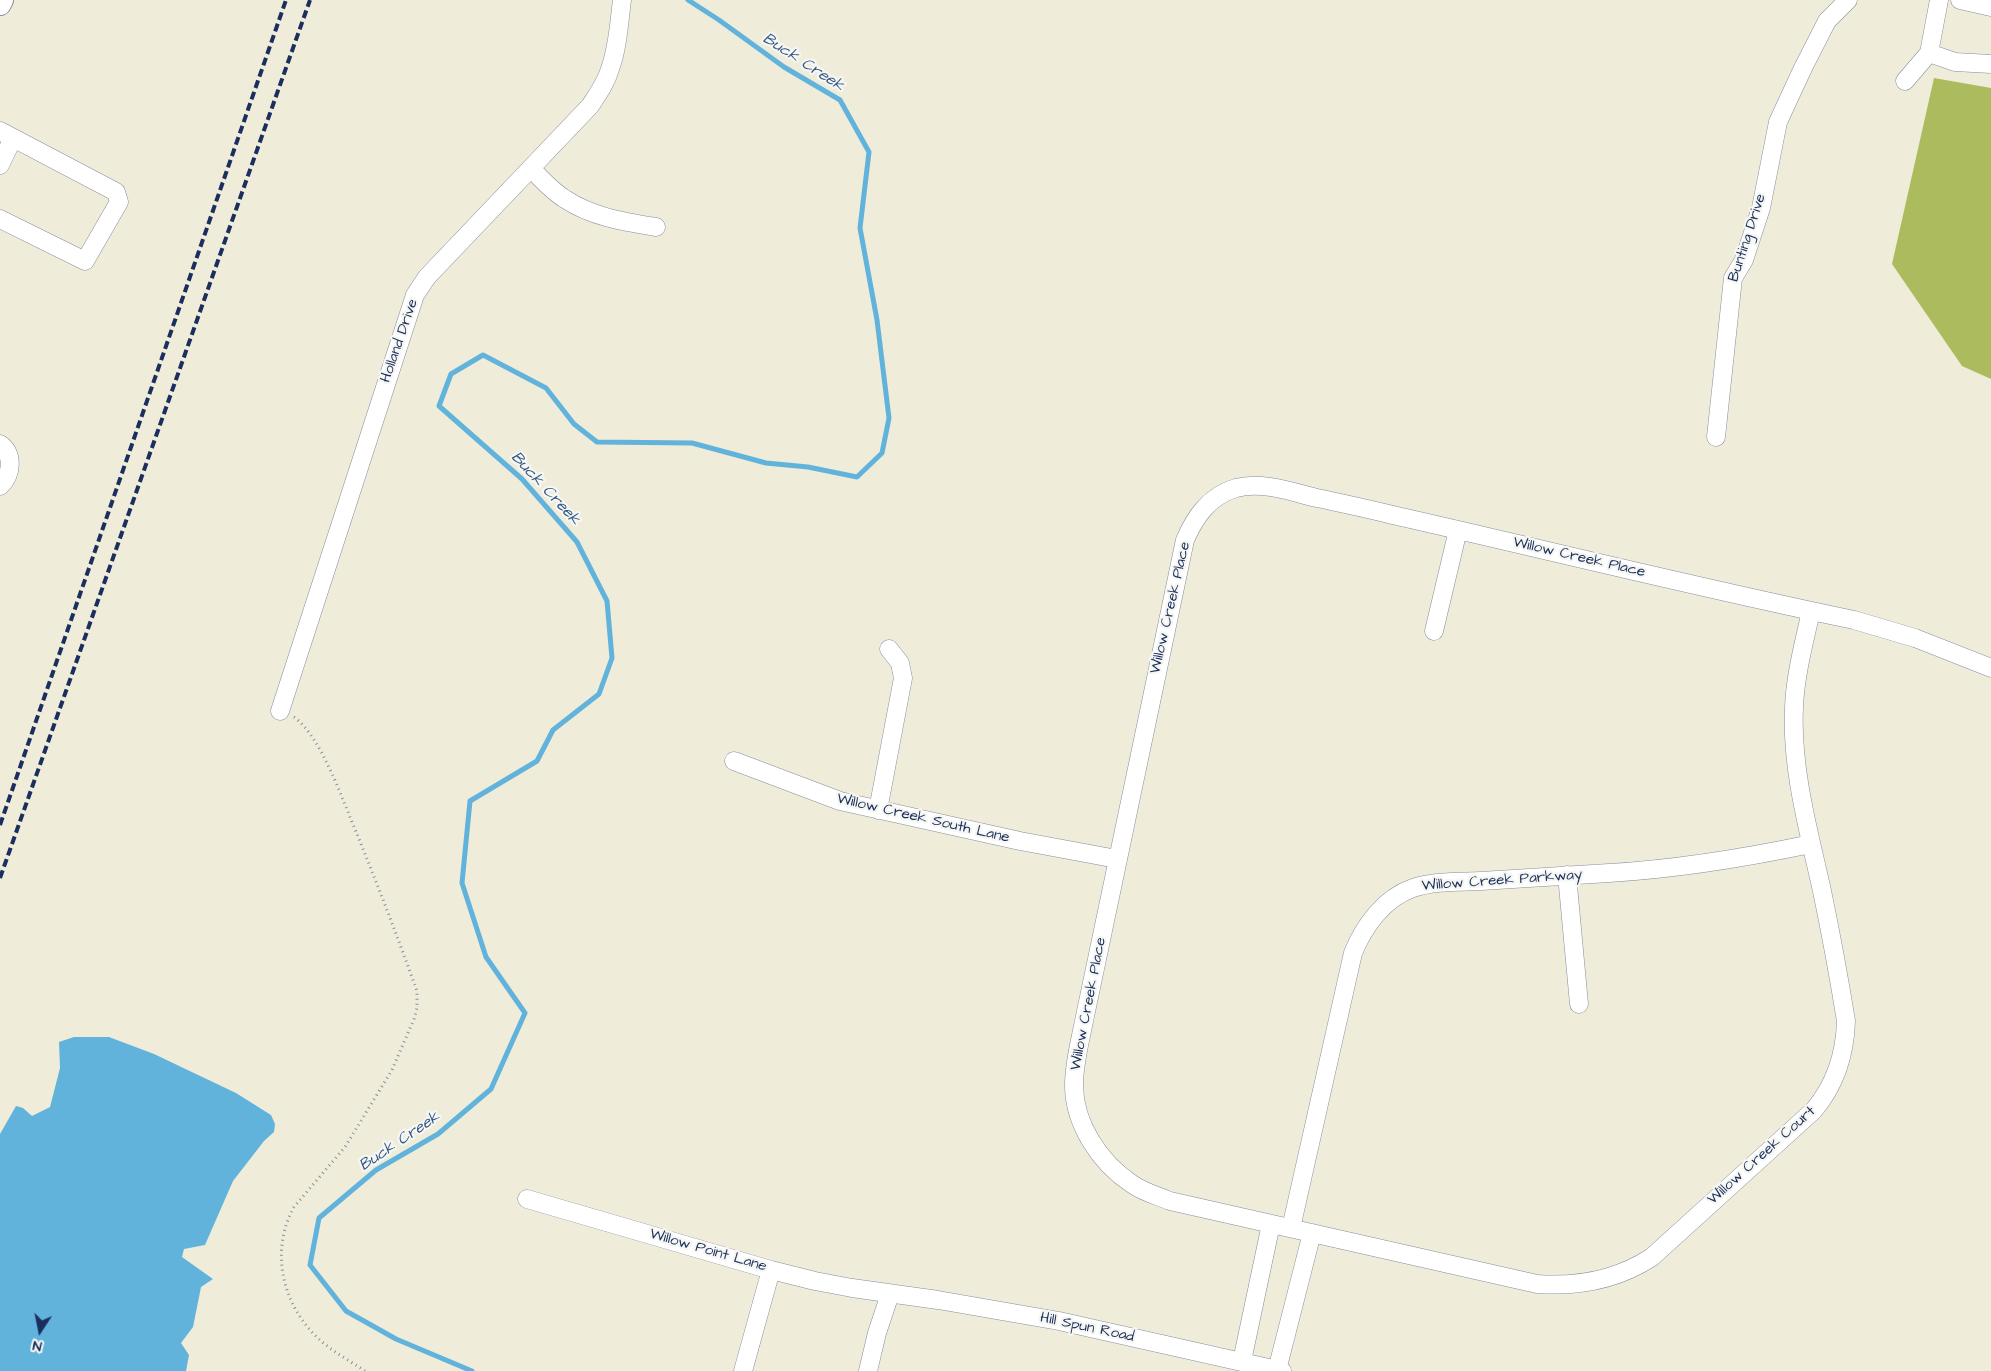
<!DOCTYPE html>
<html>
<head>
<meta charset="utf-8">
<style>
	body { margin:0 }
	#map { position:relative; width:1991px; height:1371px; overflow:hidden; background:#f0ecda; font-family:"Architects Daughter",sans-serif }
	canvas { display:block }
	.north { position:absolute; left:15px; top:1306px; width:50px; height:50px; -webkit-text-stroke:4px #f6f6f2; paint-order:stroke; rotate:191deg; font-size:14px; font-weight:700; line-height:20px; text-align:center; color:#1b2f5e }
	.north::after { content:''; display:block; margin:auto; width:18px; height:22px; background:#1b2f5e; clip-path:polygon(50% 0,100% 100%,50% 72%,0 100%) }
</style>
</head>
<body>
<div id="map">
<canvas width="1991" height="1371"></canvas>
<div class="north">N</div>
</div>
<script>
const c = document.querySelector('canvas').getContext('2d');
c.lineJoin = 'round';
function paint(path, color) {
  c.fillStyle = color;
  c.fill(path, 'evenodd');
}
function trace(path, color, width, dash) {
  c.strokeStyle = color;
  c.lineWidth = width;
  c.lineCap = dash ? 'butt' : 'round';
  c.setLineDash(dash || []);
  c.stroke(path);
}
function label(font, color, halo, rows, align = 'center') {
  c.font = font + ' "Architects Daughter",sans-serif';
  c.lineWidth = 4.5;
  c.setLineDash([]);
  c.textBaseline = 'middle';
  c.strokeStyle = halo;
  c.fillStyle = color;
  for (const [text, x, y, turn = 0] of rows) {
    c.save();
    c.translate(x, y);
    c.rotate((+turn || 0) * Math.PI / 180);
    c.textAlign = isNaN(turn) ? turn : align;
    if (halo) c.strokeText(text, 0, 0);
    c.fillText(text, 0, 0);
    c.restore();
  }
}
paint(new Path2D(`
	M 1934,78 L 1991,88 L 1991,379 L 1962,366 L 1892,264 Z`), '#acbb5d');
paint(new Path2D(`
	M 74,1037 L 109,1037 L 154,1054 L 236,1093 L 271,1115 L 275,1124 L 274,1132 L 264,1141 L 233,1181 L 205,1245 L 184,1249 L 182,1257 L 213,1279 L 201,1287 L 193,1327 L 181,1343 L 189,1355 L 186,1371 L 0,1371 L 0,1134 L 16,1106 L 23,1108 L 32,1116 L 50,1107 L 60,1068 L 59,1042 Z`), '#61b3dc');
trace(new Path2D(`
	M 472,1371 L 396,1339 L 346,1311 L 310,1265 L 319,1218 L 376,1170 L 438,1134 L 491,1089 L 525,1013 L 486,957 L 462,883 L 470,801 L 537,761 L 553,730 L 599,694 L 612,658 L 607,601 L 577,542 L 522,479 L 439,406 L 451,374 L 483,355 L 546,388 L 574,424 L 597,442 L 692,443 L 766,463 L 808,467 L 857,477 L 882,453 L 889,418 L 877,320 L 860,228 L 869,152 L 840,100 L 784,67 L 719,20 L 688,0`), '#61b3dc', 5);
const minor = new Path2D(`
	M 1960,0 L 1991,7
	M 1929,53 L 1955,62 L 1991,64
	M 1905,81 L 1929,53 L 1939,0
	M 0,131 L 116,192 L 119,202 L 85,261 L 0,219
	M 0,165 L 13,138
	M 531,168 C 541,179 552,191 565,199 C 592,217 625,222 656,227
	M 1716,437 L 1733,278 L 1744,260 L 1761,208 L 1778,122 L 1803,68 L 1827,21 L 1848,0
	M 0,444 C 14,454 12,475 0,486
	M 1811,611 C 1804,643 1795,676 1794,708 C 1791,769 1809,832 1822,891 C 1831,934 1839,978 1846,1021 C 1845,1054 1835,1085 1814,1110 L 1652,1257 C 1617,1280 1579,1287 1537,1284 L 1170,1201 C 1158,1196 1143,1192 1132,1184 C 1100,1163 1074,1124 1074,1085 C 1074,1063 1080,1042 1084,1021 L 1185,540 C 1195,517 1209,496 1236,488 C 1262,481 1292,492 1317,498 C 1347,504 1376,511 1406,518 C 1555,552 1704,589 1854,620 L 1915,638 L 1991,668
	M 1434,631 L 1458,530
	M 280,711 L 415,295 L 427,277 L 590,106 C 598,94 606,83 610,69 C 618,47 619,23 622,0
	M 734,761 L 840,801 L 1020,841 L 1117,859
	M 878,810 L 903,678 L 900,663 L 889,649
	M 1567,875 L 1579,1004
	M 527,1199 L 771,1270 L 815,1281 L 852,1288 L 938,1300 L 1059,1321 L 1282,1371
	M 1291,1228 L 1353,953 C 1364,926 1384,898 1413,888 C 1434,881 1459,882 1481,881 C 1523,878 1566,876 1609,873 C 1677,869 1744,858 1811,844
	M 1242,1361 L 1271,1224
	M 1277,1370 L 1312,1233
	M 743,1371 L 771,1270
	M 868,1371 L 877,1333 L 890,1294`);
const major = new Path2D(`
	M 0,4 L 2,0`);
trace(minor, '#868e9c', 19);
trace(major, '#868e9c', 24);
trace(new Path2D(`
	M 294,717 C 322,737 343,802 357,834 C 378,886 398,938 417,991 L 417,1008 L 414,1019 L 392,1070 L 345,1147 L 294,1207 C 269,1252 283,1307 320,1340 C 333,1352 350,1361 365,1371`), '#868e9c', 3, [1, 4]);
trace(minor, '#fff', 18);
trace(major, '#fff', 22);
trace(new Path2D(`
	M 0,825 L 286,0
	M 0,878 L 310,0`), '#1b2f5e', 4, [8, 4]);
label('15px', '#1b2f5e', '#f6f6f2', [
	["Bunting Drive",1748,238,-72],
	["Holland Drive",400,341,-71],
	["Willow Creek Place",1579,558,13],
	["Willow Creek Place",1171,608,-77],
	["Willow Creek South Lane",923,819,13],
	["Willow Creek Parkway",1502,881,-4],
	["Willow Creek Place",1089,1004,-79],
	["Willow Creek Court",1762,1156,-42],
	["Willow Point Lane",708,1251,16],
	["Hill Spun Road",1087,1328,12]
]);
label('italic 16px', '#305784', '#f6f6f2', [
	["Buck Creek",803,63,33],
	["Buck Creek",545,489,47],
	["Buck Creek",400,1142,-34]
]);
</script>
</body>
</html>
